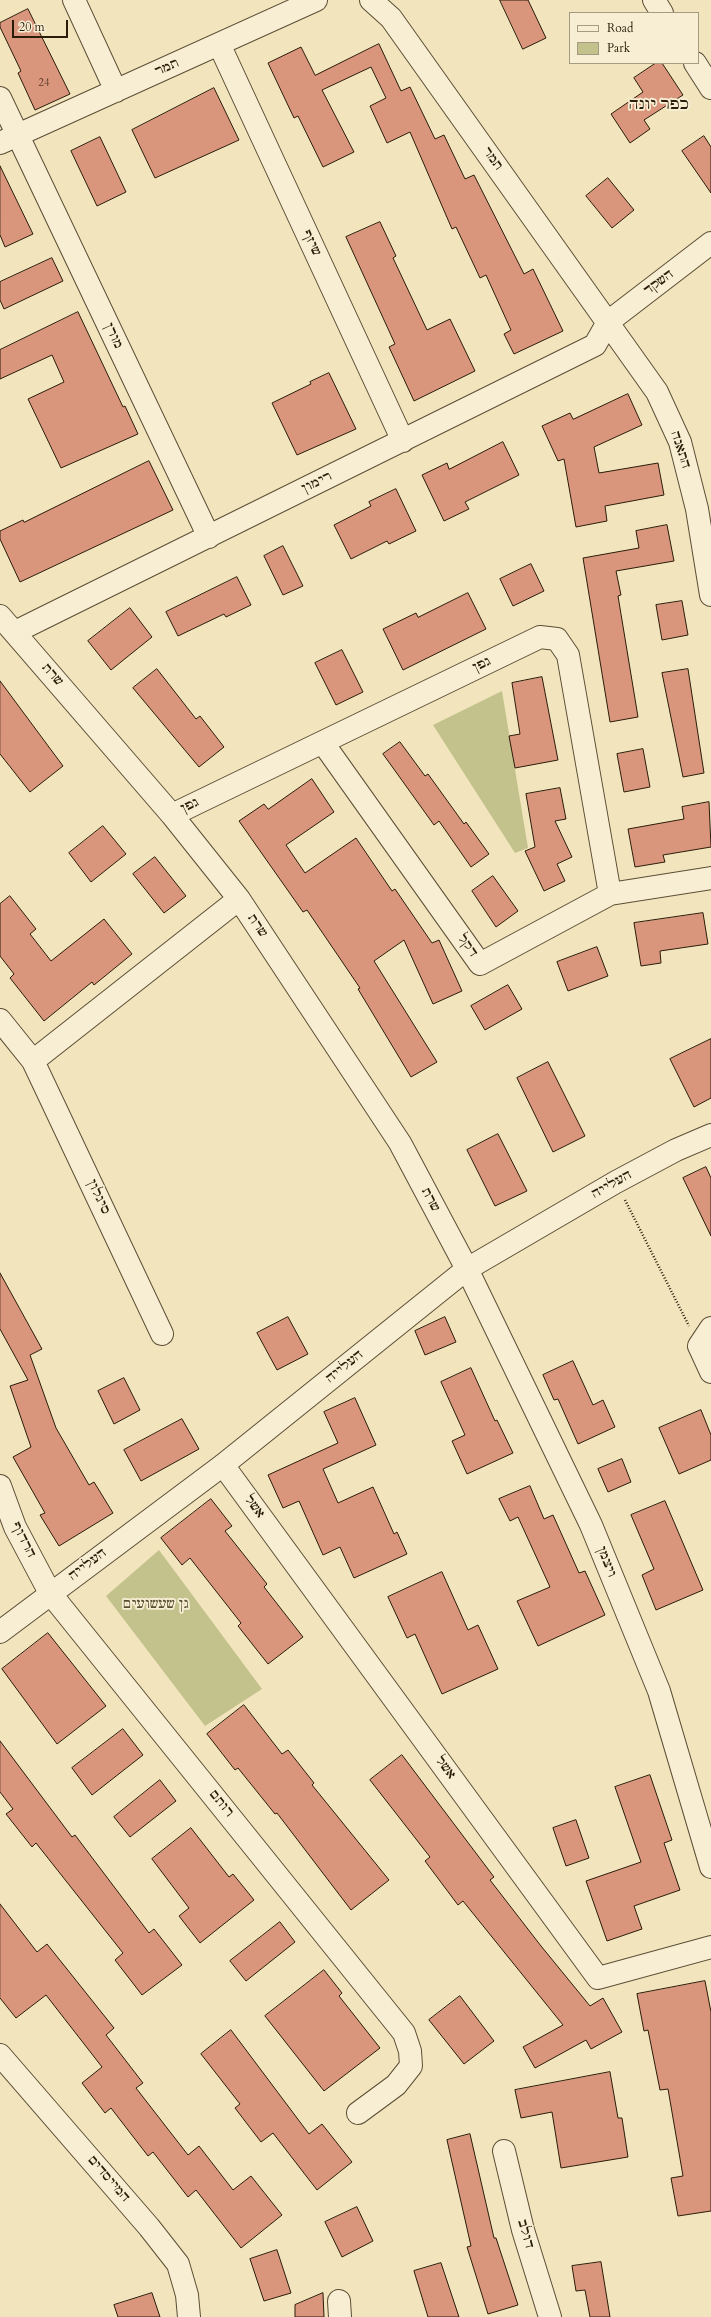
<!DOCTYPE html>
<html>
<head>
<meta charset="utf-8">
<style>
	body { margin:0 }
	#map { position:relative; width:711px; height:2317px; overflow:hidden; background:#f2e5bd; font-family:Cardo,serif }
	canvas { display:block }
	.legend { position:absolute; left:569px; top:12px; width:130px; height:52px; box-sizing:border-box; background:#f7eed4; border:1px solid #a59a82; margin:0; padding:5px 7px; list-style:none; font-size:12px; color:#2a1c08 }
	.legend li { display:flex; align-items:center; gap:8px; height:20px }
	.legend b { width:20px; border:1px solid #a59a82 }
	.scale { position:absolute; left:12px; top:20px; width:56px; height:18px; box-sizing:border-box; border:2px solid #2a1c08; border-top:0; padding-left:5px; font-size:12px; line-height:14px; white-space:nowrap; color:#2a1c08; -webkit-text-stroke:3px #f7eed4; paint-order:stroke }
</style>
</head>
<body>
<div id="map">
<canvas width="711" height="2317"></canvas>
<ul class="legend">
<li><b style="height:5px;background:#f7eed4"></b>Road</li>
<li><b style="height:11px;background:#c3c28c"></b>Park</li>
</ul>
<div class="scale">20 m</div>
</div>
<script>
const c = document.querySelector('canvas').getContext('2d');
c.lineJoin = 'round';
function paint(path, color) {
  c.fillStyle = color;
  c.fill(path, 'evenodd');
}
function trace(path, color, width, dash) {
  c.strokeStyle = color;
  c.lineWidth = width;
  c.lineCap = dash ? 'butt' : 'round';
  c.setLineDash(dash || []);
  c.stroke(path);
}
function label(font, color, halo, rows, align = 'center') {
  c.font = font + ' Cardo,"Frank Ruhl Libre",serif';
  c.lineWidth = 3.5;
  c.setLineDash([]);
  c.textBaseline = 'middle';
  c.strokeStyle = halo;
  c.fillStyle = color;
  for (const [text, x, y, turn = 0] of rows) {
    c.save();
    c.translate(x, y);
    c.rotate((+turn || 0) * Math.PI / 180);
    c.textAlign = isNaN(turn) ? turn : align;
    if (halo) c.strokeText(text, 0, 0);
    c.fillText(text, 0, 0);
    c.restore();
  }
}
paint(new Path2D(`
	M 502,691 L 528,848 L 515,853 L 433,725 Z
	M 159,1550 L 262,1689 L 205,1726 L 106,1596 Z`), '#c3c28c');
const building = new Path2D(`
	M 500,0 L 528,0 L 546,38 L 523,49 Z
	M 28,9 L 70,94 L 35,110 L 18,73 L 21,71 L 0,27 L 0,23 Z
	M 379,44 L 401,91 L 410,87 L 435,139 L 444,135 L 465,179 L 474,175 L 524,274 L 533,269 L 563,331 L 514,354 L 504,334 L 511,330 L 486,275 L 480,278 L 456,227 L 452,229 L 410,132 L 387,143 L 370,106 L 386,98 L 371,67 L 322,90 L 354,152 L 323,167 L 298,116 L 294,118 L 268,63 L 301,47 L 315,75 Z
	M 656,63 L 662,63 L 683,95 L 644,120 L 650,129 L 630,143 L 611,114 L 643,92 L 634,78 Z
	M 214,88 L 239,140 L 155,178 L 132,130 Z
	M 704,136 L 711,147 L 711,193 L 682,151 Z
	M 100,137 L 126,192 L 97,206 L 71,151 Z
	M 0,166 L 33,234 L 5,247 L 0,235 Z
	M 608,178 L 634,210 L 612,228 L 586,196 Z
	M 380,222 L 396,256 L 393,258 L 427,330 L 450,319 L 475,371 L 414,401 L 389,347 L 395,344 L 346,237 Z
	M 52,258 L 63,281 L 4,309 L 0,300 L 0,282 Z
	M 78,312 L 123,407 L 125,406 L 138,434 L 61,468 L 28,399 L 64,382 L 52,355 L 0,379 L 0,350 Z
	M 329,373 L 356,429 L 297,455 L 272,403 L 311,384 L 310,382 Z
	M 628,394 L 642,425 L 594,447 L 599,473 L 658,463 L 664,495 L 605,506 L 607,521 L 576,527 L 564,459 L 558,461 L 542,426 L 570,413 L 573,419 Z
	M 503,442 L 519,475 L 465,502 L 469,509 L 444,521 L 422,475 L 447,463 L 449,469 Z
	M 149,461 L 173,510 L 20,582 L 0,539 L 0,531 L 23,520 L 24,522 Z
	M 396,489 L 416,531 L 389,544 L 387,541 L 351,559 L 334,525 L 371,506 L 369,502 Z
	M 667,525 L 674,561 L 616,571 L 621,595 L 618,596 L 638,717 L 610,722 L 583,558 L 639,548 L 636,531 Z
	M 283,546 L 303,586 L 283,595 L 264,556 Z
	M 531,564 L 544,591 L 513,606 L 500,579 Z
	M 237,577 L 251,605 L 226,617 L 224,614 L 178,636 L 166,612 Z
	M 468,593 L 486,629 L 403,670 L 383,629 L 416,613 L 418,617 Z
	M 682,601 L 688,635 L 662,640 L 656,605 Z
	M 130,608 L 152,637 L 111,670 L 88,641 Z
	M 342,650 L 363,692 L 336,705 L 315,663 Z
	M 157,669 L 196,719 L 200,716 L 224,747 L 199,767 L 133,688 Z
	M 688,669 L 704,773 L 683,777 L 662,673 Z
	M 542,677 L 558,760 L 515,768 L 509,736 L 520,734 L 512,683 Z
	M 0,681 L 63,766 L 30,792 L 0,754 Z
	M 400,742 L 425,776 L 428,774 L 464,824 L 466,822 L 489,854 L 471,867 L 439,821 L 434,825 L 383,754 Z
	M 643,749 L 650,787 L 624,792 L 617,754 Z
	M 312,779 L 334,812 L 286,845 L 305,873 L 356,838 L 392,891 L 395,889 L 432,943 L 439,940 L 462,991 L 433,1004 L 404,940 L 374,961 L 437,1062 L 411,1077 L 358,989 L 360,988 L 307,910 L 303,912 L 239,821 L 264,804 L 268,809 Z
	M 560,788 L 566,819 L 555,821 L 572,857 L 557,864 L 565,881 L 544,891 L 525,851 L 535,847 L 526,794 Z
	M 709,802 L 711,847 L 663,855 L 665,862 L 635,867 L 628,829 L 684,819 L 682,807 Z
	M 103,826 L 126,854 L 91,882 L 69,853 Z
	M 155,857 L 186,896 L 164,913 L 133,874 Z
	M 493,876 L 518,911 L 496,927 L 472,891 Z
	M 10,896 L 36,929 L 30,934 L 51,961 L 104,919 L 132,954 L 94,985 L 92,982 L 44,1021 L 10,978 L 14,974 L 0,956 L 0,904 Z
	M 703,913 L 708,944 L 660,951 L 661,963 L 641,966 L 634,923 Z
	M 597,947 L 608,976 L 568,991 L 557,962 Z
	M 508,985 L 522,1009 L 485,1030 L 471,1006 Z
	M 711,1039 L 711,1098 L 694,1107 L 670,1059 Z
	M 548,1062 L 585,1136 L 553,1152 L 517,1078 Z
	M 498,1134 L 527,1191 L 495,1206 L 467,1150 Z
	M 706,1167 L 711,1178 L 711,1236 L 683,1178 Z
	M 0,1273 L 42,1349 L 30,1355 L 56,1428 L 89,1485 L 94,1482 L 113,1513 L 59,1546 L 40,1515 L 45,1513 L 13,1457 L 31,1447 L 10,1386 L 28,1380 L 0,1329 Z
	M 288,1317 L 308,1354 L 277,1370 L 257,1333 Z
	M 445,1317 L 456,1342 L 425,1355 L 415,1331 Z
	M 573,1361 L 593,1405 L 603,1400 L 615,1427 L 578,1444 L 558,1399 L 554,1400 L 543,1375 Z
	M 471,1368 L 495,1421 L 497,1420 L 513,1453 L 467,1474 L 452,1441 L 465,1435 L 441,1382 Z
	M 124,1378 L 140,1410 L 114,1424 L 98,1391 Z
	M 355,1398 L 376,1445 L 323,1469 L 338,1503 L 373,1487 L 394,1534 L 397,1532 L 407,1554 L 354,1578 L 340,1547 L 323,1555 L 299,1501 L 283,1508 L 268,1475 L 338,1443 L 324,1412 Z
	M 701,1410 L 711,1435 L 711,1460 L 679,1474 L 659,1428 Z
	M 182,1419 L 199,1449 L 141,1481 L 124,1450 Z
	M 622,1459 L 631,1482 L 608,1492 L 598,1469 Z
	M 530,1486 L 544,1519 L 553,1515 L 579,1573 L 585,1571 L 605,1615 L 538,1646 L 517,1601 L 550,1587 L 518,1517 L 510,1521 L 499,1499 Z
	M 211,1499 L 232,1526 L 225,1531 L 267,1584 L 264,1587 L 303,1637 L 268,1664 L 238,1626 L 241,1623 L 190,1558 L 182,1565 L 161,1538 Z
	M 665,1501 L 703,1590 L 656,1610 L 642,1575 L 654,1569 L 631,1515 Z
	M 442,1572 L 468,1630 L 478,1625 L 498,1669 L 442,1694 L 415,1634 L 407,1638 L 388,1597 Z
	M 48,1633 L 106,1706 L 57,1744 L 2,1669 Z
	M 244,1705 L 282,1754 L 288,1750 L 314,1783 L 312,1785 L 389,1880 L 351,1910 L 277,1813 L 275,1814 L 238,1768 L 235,1770 L 207,1734 Z
	M 123,1729 L 143,1755 L 92,1795 L 72,1768 Z
	M 0,1741 L 72,1837 L 75,1835 L 149,1933 L 154,1929 L 182,1965 L 142,1995 L 115,1960 L 123,1953 L 36,1843 L 32,1847 L 6,1814 L 13,1809 L 0,1792 Z
	M 402,1755 L 494,1877 L 490,1880 L 541,1946 L 590,2006 L 603,1998 L 622,2032 L 591,2049 L 586,2040 L 535,2068 L 523,2047 L 563,2025 L 463,1901 L 458,1905 L 425,1861 L 430,1857 L 370,1780 Z
	M 650,1775 L 672,1840 L 664,1843 L 680,1890 L 634,1906 L 642,1929 L 607,1941 L 586,1881 L 641,1862 L 615,1787 Z
	M 160,1780 L 176,1801 L 130,1837 L 114,1817 Z
	M 576,1820 L 589,1858 L 566,1866 L 553,1828 Z
	M 191,1828 L 229,1877 L 233,1874 L 254,1900 L 200,1943 L 179,1916 L 189,1908 L 152,1859 Z
	M 0,1904 L 37,1952 L 47,1944 L 114,2028 L 106,2035 L 143,2083 L 136,2088 L 188,2155 L 199,2146 L 233,2190 L 251,2176 L 282,2215 L 241,2248 L 196,2190 L 188,2197 L 153,2152 L 148,2156 L 111,2108 L 105,2113 L 82,2083 L 102,2067 L 46,1995 L 16,2018 L 0,1998 Z
	M 280,1922 L 295,1942 L 246,1981 L 230,1961 Z
	M 324,1970 L 342,1993 L 339,1996 L 380,2048 L 324,2091 L 265,2016 Z
	M 705,1981 L 711,2012 L 711,2211 L 678,2216 L 671,2178 L 683,2176 L 668,2089 L 660,2090 L 648,2030 L 644,2031 L 637,1994 Z
	M 460,1996 L 494,2041 L 464,2064 L 429,2020 Z
	M 231,2030 L 309,2134 L 322,2124 L 352,2162 L 317,2190 L 273,2133 L 261,2142 L 235,2108 L 240,2104 L 201,2054 Z
	M 610,2072 L 618,2118 L 622,2118 L 628,2157 L 561,2168 L 552,2112 L 521,2118 L 515,2090 Z
	M 470,2134 L 494,2238 L 496,2238 L 518,2305 L 488,2314 L 467,2247 L 471,2246 L 447,2140 Z
	M 357,2207 L 373,2241 L 342,2257 L 325,2222 Z
	M 277,2250 L 291,2293 L 264,2301 L 250,2259 Z
	M 601,2262 L 610,2317 L 590,2317 L 585,2290 L 576,2291 L 572,2266 Z
	M 441,2263 L 459,2317 L 428,2317 L 414,2271 Z
	M 152,2293 L 160,2317 L 118,2317 L 114,2305 Z
	M 323,2293 L 324,2317 L 295,2317 L 295,2305 Z`);
paint(building, '#da957d');
trace(building, '#2a1c08', 1);
const minor = new Path2D(`
	M 74,0 L 116,91
	M 371,0 L 391,18 L 657,392 L 680,442 L 697,509 L 711,595
	M 654,0 L 662,13
	M 219,44 L 403,441
	M 695,63 L 711,88
	M 0,98 L 209,537
	M 0,143 L 316,0
	M 0,616 L 172,815 L 239,899 L 400,1143 L 467,1269 L 591,1525 L 659,1691 L 711,1867
	M 15,632 L 595,345 L 608,322 L 711,243
	M 323,743 L 480,964 L 610,894 L 711,878
	M 172,815 L 540,637 L 557,639 L 568,655 L 610,894
	M 0,1020 L 33,1061 L 162,1334
	M 33,1061 L 239,899
	M 711,1328 L 699,1346 L 711,1372
	M 223,1465 L 598,1978 L 711,1947
	M 0,1486 L 15,1527 L 50,1593 L 404,2033 L 410,2051 L 411,2066 L 396,2085 L 358,2113
	M 0,1632 L 223,1465 L 467,1269 L 616,1182 L 676,1150 L 711,1135
	M 0,2055 L 149,2227 L 178,2264 L 187,2295 L 189,2317
	M 504,2151 L 523,2230 L 550,2317
	M 339,2301 L 340,2317`);
trace(minor, '#5c4e35', 24);
trace(new Path2D(`
	M 625,1200 L 689,1326`), '#2a1c08', 2.5, [1, 2]);
trace(minor, '#f7eed4', 22);
label('11px', '#563a25', null, [
	["24",44,83]
]);
label('13px', '#2a1c08', '#f7eed4', [
	["תמר",167,68,-24],
	["תמר",492,159,54],
	["שיזף",311,243,65],
	["השקד",659,283,-37],
	["מורן",113,336,65],
	["התאנה",680,450,72],
	["רימון",317,483,-26],
	["גפן",482,665,-26],
	["שרת",52,675,49],
	["גפן",190,806,-26],
	["שרת",257,926,56],
	["דקל",467,946,55],
	["העלייה",612,1185,-29],
	["סיגלון",98,1197,65],
	["שרת",430,1200,62],
	["העלייה",345,1367,-39],
	["אשל",254,1507,54],
	["הרדוף",23,1540,63],
	["ויצמן",606,1562,68],
	["העלייה",88,1565,-37],
	["אשל",445,1768,54],
	["רותם",221,1804,51],
	["המייסדים",108,2179,49],
	["דולב",525,2234,74]
]);
label('italic 13px', '#584e30', '#f7eed4', [
	["גן שעשועים",156,1605]
]);
label('15px', '#2a1c08', '#f7eed4', [
	["כפר יונה",659,106]
]);
</script>
</body>
</html>
